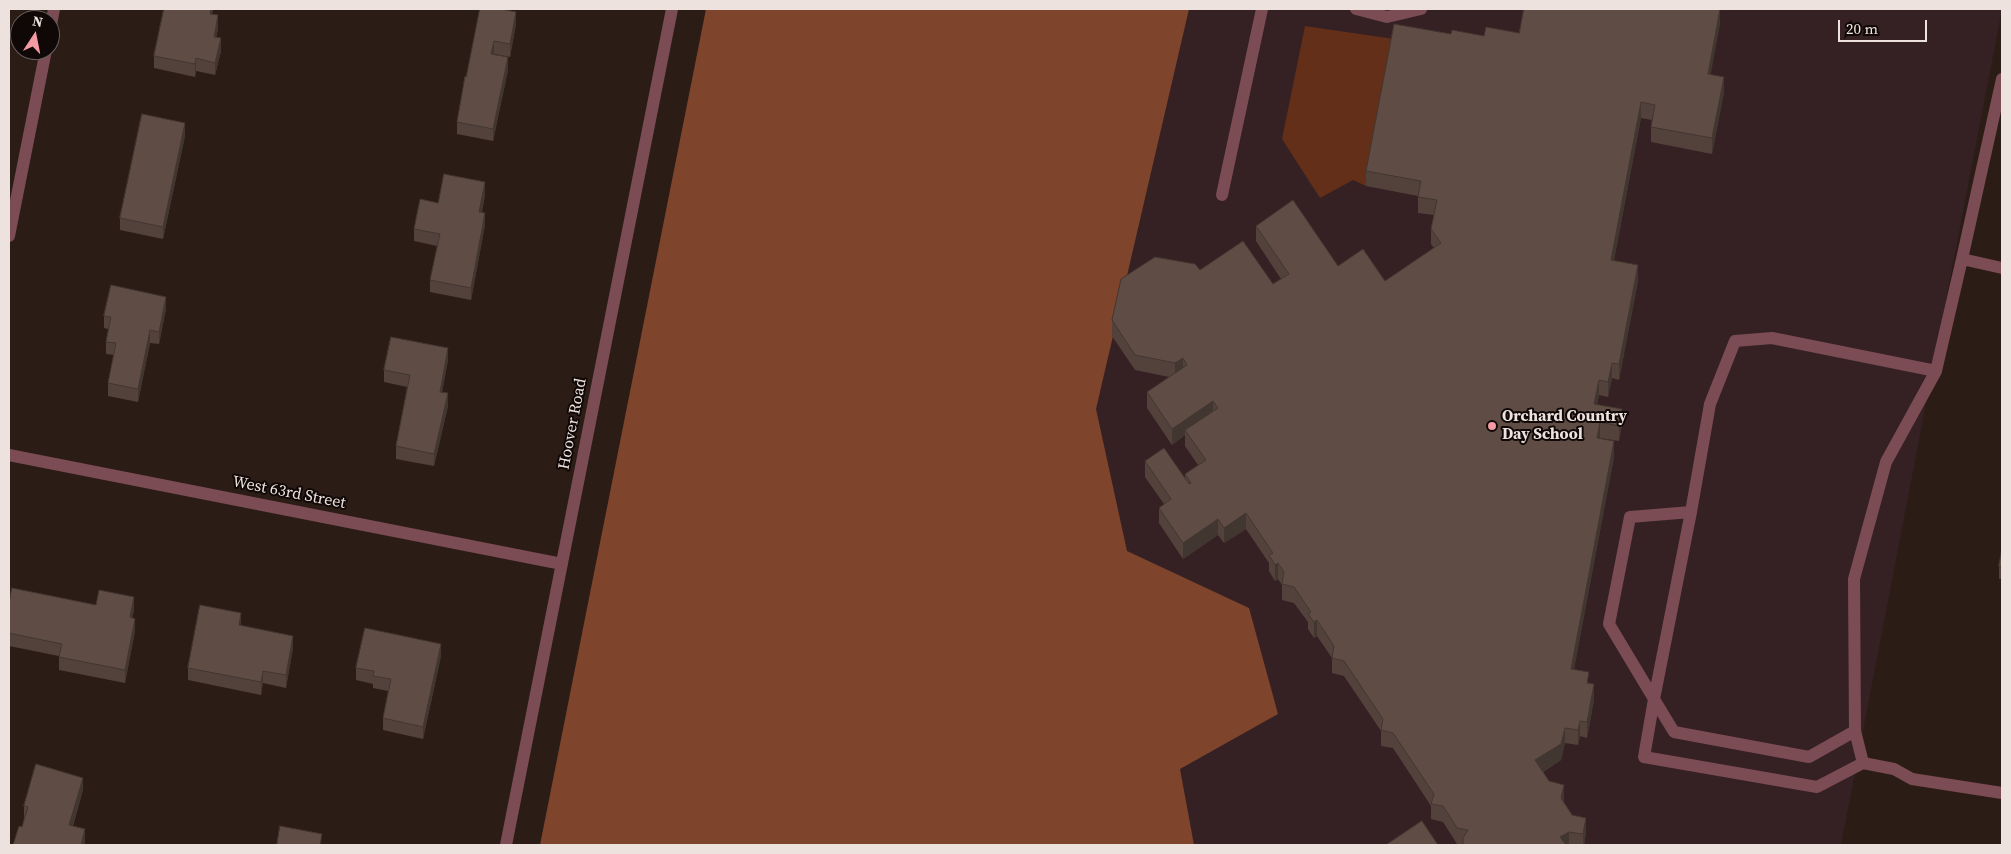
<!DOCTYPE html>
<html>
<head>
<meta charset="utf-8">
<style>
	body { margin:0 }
	#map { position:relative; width:2011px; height:854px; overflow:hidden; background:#2c1c16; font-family:"Source Serif 4",serif }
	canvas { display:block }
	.frame { position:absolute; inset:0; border:10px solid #ede2dd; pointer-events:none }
	.north { position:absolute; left:10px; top:10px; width:50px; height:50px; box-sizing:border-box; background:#0f0806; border:1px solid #685f5c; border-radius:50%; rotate:11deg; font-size:14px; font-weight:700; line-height:20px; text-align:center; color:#ede2dd }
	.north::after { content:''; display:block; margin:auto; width:18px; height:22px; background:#f49aa3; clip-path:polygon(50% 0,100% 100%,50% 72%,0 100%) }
	.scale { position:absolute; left:1838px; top:20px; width:89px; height:22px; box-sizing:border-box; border:2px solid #ede2dd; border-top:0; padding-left:6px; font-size:15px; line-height:18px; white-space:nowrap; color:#ede2dd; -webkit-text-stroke:4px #0f0806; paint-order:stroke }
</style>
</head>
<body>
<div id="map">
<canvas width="2011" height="854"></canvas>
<div class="frame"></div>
<div class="north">N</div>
<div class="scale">20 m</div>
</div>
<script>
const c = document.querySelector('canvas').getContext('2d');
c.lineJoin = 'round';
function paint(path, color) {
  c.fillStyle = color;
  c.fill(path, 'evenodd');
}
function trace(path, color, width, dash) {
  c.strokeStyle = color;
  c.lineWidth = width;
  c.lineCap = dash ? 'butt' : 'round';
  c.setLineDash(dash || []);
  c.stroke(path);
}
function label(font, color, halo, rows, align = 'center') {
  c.font = font + ' "Source Serif 4",serif';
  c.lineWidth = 4;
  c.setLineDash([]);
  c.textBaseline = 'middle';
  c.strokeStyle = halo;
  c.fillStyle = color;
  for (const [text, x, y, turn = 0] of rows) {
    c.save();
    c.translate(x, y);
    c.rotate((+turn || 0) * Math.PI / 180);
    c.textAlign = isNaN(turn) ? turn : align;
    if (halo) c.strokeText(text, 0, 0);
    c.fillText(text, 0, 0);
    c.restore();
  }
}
paint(new Path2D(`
	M 706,9 L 2002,9 L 1841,845 L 540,845 Z`), '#352123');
paint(new Path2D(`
	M 1305,26 L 1394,39 L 1366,186 L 1353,180 L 1320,198 L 1282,139 Z`), '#632f18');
paint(new Path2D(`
	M 706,9 L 1189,9 L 1096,409 L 1127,551 L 1249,608 L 1278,714 L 1180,769 L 1194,845 L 540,845 Z`), '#7e442c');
trace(new Path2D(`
	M 1356,9 L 1387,17 L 1421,9
	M 50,31 L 54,9
	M 2002,79 L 1962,259 L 2002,268
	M 1222,195 L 1262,9
	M 9,236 L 46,50
	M 9,455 L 562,564
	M 1691,512 L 1654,699 L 1609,624 L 1630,517 L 1691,512 L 1710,404 L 1735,341 L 1772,338 L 1936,371 L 1962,259
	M 1654,699 L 1644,757 L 1817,787 L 1863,763 L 1894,769 L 1912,779 L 2002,793
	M 1654,699 L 1674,732 L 1809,757 L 1855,731
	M 1863,763 L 1855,731 L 1854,579 L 1886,462 L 1936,371
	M 506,845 L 672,9`), '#7c4c55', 12);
paint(new Path2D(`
	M 213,9 L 212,14 L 218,28 L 216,38 L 221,51 L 215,75 L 196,71 L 195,77 L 154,68 L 154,56 Z
	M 480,9 L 516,24 L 510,57 L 494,54 L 494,55 L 508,70 L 493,141 L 457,134 L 457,122 Z
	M 1720,23 L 1710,75 L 1724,92 L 1712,154 L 1651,142 L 1651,127 L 1652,120 L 1641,118 L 1614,260 L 1638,281 L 1619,380 L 1612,378 L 1608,397 L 1599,395 L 1597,404 L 1622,425 L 1619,441 L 1600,438 L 1600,439 L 1614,457 L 1574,669 L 1589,683 L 1594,700 L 1587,738 L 1580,736 L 1578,745 L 1565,743 L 1561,760 L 1543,772 L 1549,781 L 1564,800 L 1563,802 L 1572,815 L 1586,833 L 1584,845 L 1463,845 L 1463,844 L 1457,844 L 1443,822 L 1431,819 L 1431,806 L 1393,748 L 1381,746 L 1381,731 L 1344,676 L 1332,673 L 1332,658 L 1317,636 L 1314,638 L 1308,629 L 1308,622 L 1294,603 L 1282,600 L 1282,585 L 1278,579 L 1275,581 L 1269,571 L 1269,563 L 1246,529 L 1224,543 L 1218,535 L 1183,559 L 1159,523 L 1159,508 L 1164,504 L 1145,477 L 1145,461 L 1185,479 L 1185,474 L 1198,465 L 1185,446 L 1185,435 L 1172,445 L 1147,408 L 1147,392 L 1169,377 L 1135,370 L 1112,336 L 1112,320 L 1200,270 L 1273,284 L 1281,279 L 1256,241 L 1256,226 L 1338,266 L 1385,281 L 1434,248 L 1431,244 L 1431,229 L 1434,215 L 1418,213 L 1418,196 L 1366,186 L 1366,171 L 1451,34 L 1484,36 L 1519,33 Z
	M 185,136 L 163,239 L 120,230 L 120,218 Z
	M 485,195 L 482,212 L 485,225 L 471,300 L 430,292 L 430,280 L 437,246 L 414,241 L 414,229 L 438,203 Z
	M 166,309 L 159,344 L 150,343 L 138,402 L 108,396 L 108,383 L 114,355 L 106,354 L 106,342 L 108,329 L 104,328 L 104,316 Z
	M 448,360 L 442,392 L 448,406 L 434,466 L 396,459 L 396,446 L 407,387 L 384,382 L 384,370 Z
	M 2002,549 L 2002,579 L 1999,579 L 1999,566 Z
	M 9,603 L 96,605 L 134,610 L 132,618 L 135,631 L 125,683 L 59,670 L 59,656 L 9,646 Z
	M 241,625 L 293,648 L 286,688 L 263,683 L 261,695 L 188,680 L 188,668 Z
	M 441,656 L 423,739 L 383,730 L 383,718 L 388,691 L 373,688 L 373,684 L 356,680 L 356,668 Z
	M 83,790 L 73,826 L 85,842 L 84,845 L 13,845 L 22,827 L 24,819 L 24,806 Z`), '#52423b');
paint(new Path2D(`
	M 211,9 L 213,9 L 210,26 L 210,14 Z
	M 1720,9 L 1720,23 L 1708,90 L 1708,74 Z
	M 516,12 L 516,24 L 510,57 L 510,44 Z
	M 218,15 L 218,28 L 214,50 L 214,37 Z
	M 221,38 L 221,51 L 215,75 L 215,63 Z
	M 494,41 L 494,54 L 491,67 L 491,54 Z
	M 508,57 L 508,70 L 493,141 L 493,129 Z
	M 196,58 L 196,71 L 195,77 L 195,64 Z
	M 1724,77 L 1724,92 L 1712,154 L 1712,138 Z
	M 1641,102 L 1641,118 L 1611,275 L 1611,260 Z
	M 185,123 L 185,136 L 163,239 L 163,227 Z
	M 485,182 L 485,195 L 479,224 L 479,212 Z
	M 485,213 L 485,225 L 471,300 L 471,288 Z
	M 1638,265 L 1638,281 L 1619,380 L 1619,364 Z
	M 166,297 L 166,309 L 159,344 L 159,332 Z
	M 150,330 L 150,343 L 138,402 L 138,389 Z
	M 448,348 L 448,360 L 440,404 L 440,392 Z
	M 1183,358 L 1183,374 L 1175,379 L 1175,363 Z
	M 1612,363 L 1612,378 L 1608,397 L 1608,382 Z
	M 1599,380 L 1599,395 L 1594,419 L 1594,404 Z
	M 448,393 L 448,406 L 434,466 L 434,454 Z
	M 1213,401 L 1213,417 L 1185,430 L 1185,435 L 1172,445 L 1172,429 Z
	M 1622,409 L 1622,425 L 1619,441 L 1619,426 Z
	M 1600,422 L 1600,438 L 1597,454 L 1597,438 Z
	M 1614,441 L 1614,457 L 1571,685 L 1571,669 Z
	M 1246,513 L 1246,529 L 1224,543 L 1224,528 Z
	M 1218,519 L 1218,535 L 1183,559 L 1183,543 Z
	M 1278,563 L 1278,579 L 1275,581 L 1275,565 Z
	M 134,597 L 134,610 L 130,630 L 130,617 Z
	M 241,613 L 241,626 L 239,625 Z
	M 135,619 L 135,631 L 125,683 L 125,670 Z
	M 1317,620 L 1317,636 L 1314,638 L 1314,622 Z
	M 293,636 L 293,648 L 286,688 L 286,675 Z
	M 441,644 L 441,656 L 423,739 L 423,727 Z
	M 263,671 L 263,683 L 261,695 L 261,682 Z
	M 1594,684 L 1594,700 L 1587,738 L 1587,722 Z
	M 1580,721 L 1580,736 L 1578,745 L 1578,730 Z
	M 1565,728 L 1565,743 L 1561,760 L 1535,776 L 1535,760 Z
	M 83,778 L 83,790 L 69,837 L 69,825 Z
	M 1564,785 L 1564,800 L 1561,813 L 1561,798 Z
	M 1586,818 L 1586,833 L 1584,845 L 1583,845 L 1583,834 Z
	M 85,829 L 85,842 L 84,845 L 81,845 Z
	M 1569,832 L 1569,845 L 1560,845 L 1560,837 Z`), '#423630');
const building = new Path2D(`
	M 164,9 L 211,9 L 210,14 L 218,15 L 214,37 L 221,38 L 215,63 L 196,58 L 195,64 L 154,56 Z
	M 480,9 L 501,9 L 516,12 L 510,44 L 494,41 L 491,54 L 508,57 L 493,129 L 457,122 L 465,76 L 466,77 Z
	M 1524,9 L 1720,9 L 1708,74 L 1724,77 L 1712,138 L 1651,127 L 1655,105 L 1641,102 L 1611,260 L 1638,265 L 1619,364 L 1612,363 L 1608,382 L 1599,380 L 1594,404 L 1622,409 L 1619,426 L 1600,422 L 1597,438 L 1614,441 L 1571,669 L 1589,672 L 1587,683 L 1594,684 L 1587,722 L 1580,721 L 1578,730 L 1565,728 L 1561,744 L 1535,760 L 1549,781 L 1564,785 L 1561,798 L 1572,815 L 1586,818 L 1583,834 L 1569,832 L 1560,837 L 1566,845 L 1463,845 L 1463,838 L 1468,830 L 1457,828 L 1443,806 L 1431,804 L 1434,794 L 1393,733 L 1381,730 L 1383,719 L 1344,661 L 1332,658 L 1334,646 L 1317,620 L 1314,622 L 1308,614 L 1311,612 L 1294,587 L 1282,584 L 1284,572 L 1278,563 L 1275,565 L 1269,555 L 1273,553 L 1246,513 L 1224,528 L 1218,519 L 1183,543 L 1159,508 L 1171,499 L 1145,461 L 1164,448 L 1189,484 L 1191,483 L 1185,474 L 1206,460 L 1185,430 L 1218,408 L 1213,401 L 1172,429 L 1147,392 L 1187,365 L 1183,358 L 1175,363 L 1135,355 L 1112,320 L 1121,279 L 1155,257 L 1195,264 L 1200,270 L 1243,241 L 1273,284 L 1289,274 L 1256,226 L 1293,200 L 1338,266 L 1363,249 L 1385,281 L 1441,243 L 1431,229 L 1437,200 L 1418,197 L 1421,181 L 1366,171 L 1394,24 L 1451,34 L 1452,30 L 1484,36 L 1486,27 L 1519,33 Z
	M 142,114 L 185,123 L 163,227 L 120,218 Z
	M 444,174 L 485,182 L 479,212 L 485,213 L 471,288 L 430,280 L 440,234 L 414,229 L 420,199 L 438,203 Z
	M 111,285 L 166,297 L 159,332 L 150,330 L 138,389 L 108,383 L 116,343 L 106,342 L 111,317 L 104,316 Z
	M 391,337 L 448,348 L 440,392 L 448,393 L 434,454 L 396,446 L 410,375 L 384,370 Z
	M 2002,549 L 2002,567 L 1999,566 Z
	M 12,588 L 96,605 L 99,590 L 134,597 L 130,617 L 135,619 L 125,670 L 59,657 L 62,644 L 9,633 L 9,603 Z
	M 200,605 L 241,613 L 239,625 L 293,636 L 286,675 L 263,671 L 261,682 L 188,668 Z
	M 365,628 L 441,644 L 423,727 L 383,718 L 391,679 L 373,676 L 374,671 L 356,668 Z
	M 36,764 L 83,778 L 69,825 L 85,829 L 81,845 L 13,845 L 19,826 L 22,827 L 28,807 L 24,806 Z
	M 1422,821 L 1438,845 L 1386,845 Z
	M 280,826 L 322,834 L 320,845 L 277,845 Z`);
paint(building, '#5f4d45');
trace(building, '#423630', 1);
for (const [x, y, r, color] of [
	[1492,426,5,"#f49aa3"]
]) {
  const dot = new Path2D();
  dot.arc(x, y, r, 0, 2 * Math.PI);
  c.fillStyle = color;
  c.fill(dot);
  trace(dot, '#0f0806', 2);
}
label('bold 16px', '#ede2dd', '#0f0806', [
	["Orchard Country",1502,417],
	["Day School",1502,435]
], 'left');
label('16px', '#ede2dd', '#0f0806', [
	["Hoover Road",573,424,-79],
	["West 63rd Street",289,493,11]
]);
</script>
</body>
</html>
